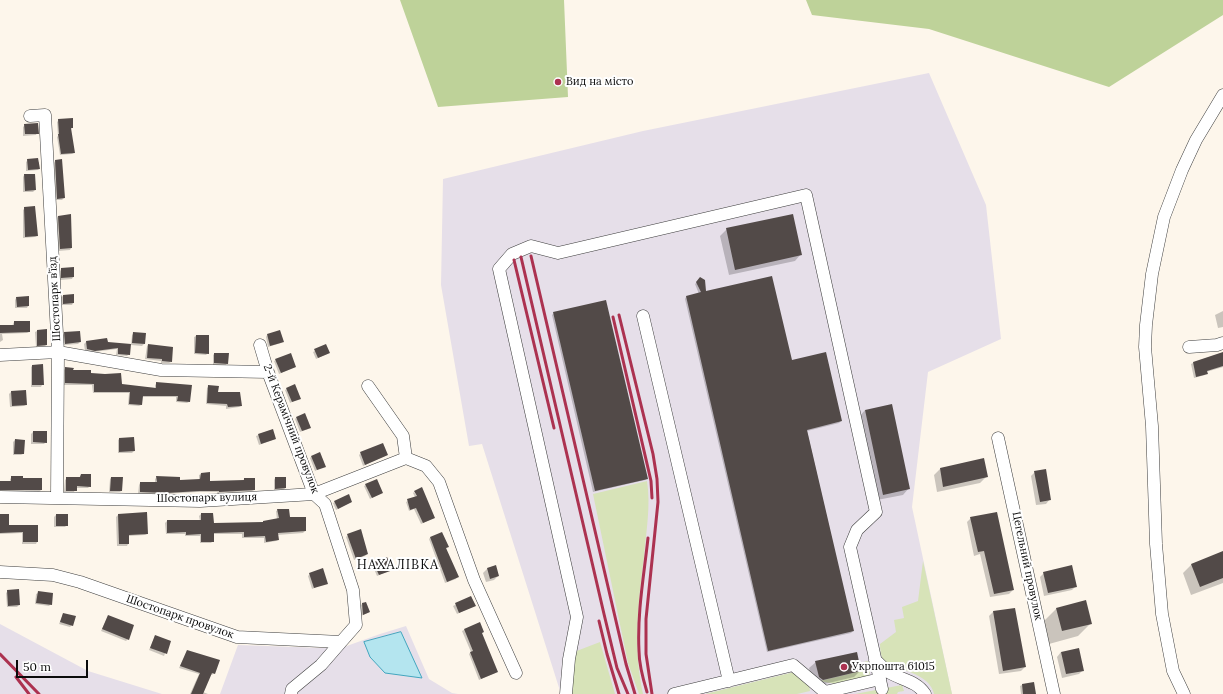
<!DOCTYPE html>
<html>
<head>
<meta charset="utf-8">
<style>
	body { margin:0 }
	#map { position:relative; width:1223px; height:694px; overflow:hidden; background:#fdf6eb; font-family:Lora,serif }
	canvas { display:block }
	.scale { position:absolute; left:16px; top:660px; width:72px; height:18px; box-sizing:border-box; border:2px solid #0b0b0b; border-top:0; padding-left:5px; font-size:12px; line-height:14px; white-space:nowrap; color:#0b0b0b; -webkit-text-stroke:3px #fff; paint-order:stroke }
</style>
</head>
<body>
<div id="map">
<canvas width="1223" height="694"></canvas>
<div class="scale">50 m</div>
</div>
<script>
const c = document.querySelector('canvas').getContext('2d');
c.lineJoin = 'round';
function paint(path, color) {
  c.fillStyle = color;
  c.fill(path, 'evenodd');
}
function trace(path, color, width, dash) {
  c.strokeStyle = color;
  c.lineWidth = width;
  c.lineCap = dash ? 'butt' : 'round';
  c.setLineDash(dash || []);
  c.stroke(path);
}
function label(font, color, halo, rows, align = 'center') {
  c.font = font + ' Lora,serif';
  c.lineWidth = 4;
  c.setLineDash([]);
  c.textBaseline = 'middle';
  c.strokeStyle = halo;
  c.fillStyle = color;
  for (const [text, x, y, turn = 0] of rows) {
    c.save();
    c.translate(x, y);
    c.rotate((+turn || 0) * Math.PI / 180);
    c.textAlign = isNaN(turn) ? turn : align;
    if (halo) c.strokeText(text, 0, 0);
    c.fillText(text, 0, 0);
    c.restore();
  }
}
paint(new Path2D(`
	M 929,73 L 986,205 L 1001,339 L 928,372 L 912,507 L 952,694 L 561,694 L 482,444 L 469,446 L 441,285 L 443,179 L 643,131 Z
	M 0,624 L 88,671 L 162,694 L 0,694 Z
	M 406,626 L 429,679 L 452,693 L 458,694 L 220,694 L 238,645 L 323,648 L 344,647 L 380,634 Z`), '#e6dfe9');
paint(new Path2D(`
	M 647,481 C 651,506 646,532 644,557 C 638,604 633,647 643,694 L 639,694 L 628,663 L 593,494 Z
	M 923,561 L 952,694 L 934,694 C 931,680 916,674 904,670 C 897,668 888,668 884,662 C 881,657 880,649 880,644 L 896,632 L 894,620 L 904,618 L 902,607 L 918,601 Z
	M 600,642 L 615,694 L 568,694 L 574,652 Z
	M 868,661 L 870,673 L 868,677 L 835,684 L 820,681 L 861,671 L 859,663 Z
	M 794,672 L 809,685 L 810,691 L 797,694 L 705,694 Z
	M 902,685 L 904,691 L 898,692 L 897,694 L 855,694 Z`), '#d7e3b8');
paint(new Path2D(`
	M 400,0 L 564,0 L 568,97 L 438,107 Z
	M 806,0 L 1223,0 L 1223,15 L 1109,87 L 929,29 L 812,15 Z`), '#bed299');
const water = new Path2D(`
	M 401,632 L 422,678 L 385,673 L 370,657 L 364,642 Z`);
paint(water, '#b4e5ef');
trace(water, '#43a6bf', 1);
paint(new Path2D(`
	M 59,120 L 72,128 L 70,130 L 74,153 L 72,154 L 60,155 L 57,137 L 58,136 L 57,122 Z
	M 25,125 L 37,133 L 36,135 L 23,136 L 23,127 Z
	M 28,160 L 39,162 L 39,169 L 38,170 L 26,171 L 26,162 Z
	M 55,161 L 64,198 L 62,200 L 56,200 L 54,163 Z
	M 24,175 L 35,190 L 33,192 L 23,192 L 23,177 Z
	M 25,208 L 37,236 L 35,237 L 23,238 L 23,210 Z
	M 58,216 L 71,248 L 70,250 L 58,251 L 57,218 Z
	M 727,229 L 801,254 L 795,261 L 729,275 L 720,236 Z
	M 61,269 L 73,277 L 72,279 L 60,280 L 60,271 Z
	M 700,279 L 705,292 L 791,361 L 841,421 L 839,423 L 807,431 L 853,631 L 851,633 L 767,652 L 685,299 L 686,297 L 699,294 L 695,284 Z
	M 63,296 L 73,303 L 72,305 L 62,305 L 61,297 Z
	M 16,298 L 28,306 L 27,308 L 15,308 L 15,300 Z
	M 1223,311 L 1223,327 L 1218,328 L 1215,315 Z
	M 554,313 L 647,478 L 645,480 L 593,492 L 552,315 Z
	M 14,322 L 29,332 L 27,333 L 2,334 L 3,340 L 0,342 L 0,326 L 12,326 Z
	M 37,331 L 46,345 L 45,346 L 36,347 L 35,332 Z
	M 65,333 L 80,342 L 78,344 L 64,345 L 63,335 Z
	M 134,333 L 144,344 L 142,346 L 131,345 L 132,335 Z
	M 267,335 L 282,342 L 281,343 L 268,347 L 266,337 Z
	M 196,336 L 208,353 L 206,355 L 194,354 L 194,337 Z
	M 86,342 L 130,345 L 129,354 L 127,356 L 116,355 L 117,349 L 93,352 L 85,351 L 84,344 Z
	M 148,345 L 171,362 L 169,363 L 161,363 L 161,361 L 145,359 L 147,346 Z
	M 325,345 L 327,354 L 316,359 L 313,352 Z
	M 1223,353 L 1223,367 L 1206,372 L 1205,375 L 1194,378 L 1191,364 L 1193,363 Z
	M 214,354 L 227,363 L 226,365 L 213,365 L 213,355 Z
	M 276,360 L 295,367 L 279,374 L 274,361 Z
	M 32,366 L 42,385 L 41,387 L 31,387 L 31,367 Z
	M 66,368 L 72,371 L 90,374 L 121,385 L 155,388 L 155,385 L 157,383 L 189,402 L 187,403 L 176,402 L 176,397 L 142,397 L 141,405 L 139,406 L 128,405 L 129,393 L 93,393 L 92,385 L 64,385 L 64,370 Z
	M 209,386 L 217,393 L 241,406 L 239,407 L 226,409 L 226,406 L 206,404 L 207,388 Z
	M 287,389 L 300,398 L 290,403 L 285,390 Z
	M 25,391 L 26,405 L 24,406 L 10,407 L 9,394 L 11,392 Z
	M 865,410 L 909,488 L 903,495 L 877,500 L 859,417 Z
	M 296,418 L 308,429 L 300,432 L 295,419 Z
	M 272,430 L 275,439 L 259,445 L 256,436 Z
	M 33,432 L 46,442 L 44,444 L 31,444 L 31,434 Z
	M 119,439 L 134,451 L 132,453 L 118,453 L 118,440 Z
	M 15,440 L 23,454 L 21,455 L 13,455 L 13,442 Z
	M 361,453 L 387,455 L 363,466 L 359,455 Z
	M 311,457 L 325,466 L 315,471 L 310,458 Z
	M 940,469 L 987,476 L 980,483 L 937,492 L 934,475 Z
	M 1035,472 L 1050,499 L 1046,504 L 1036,505 L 1031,476 Z
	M 201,474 L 209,482 L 243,481 L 244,479 L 254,490 L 252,491 L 218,494 L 217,492 L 197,492 L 163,494 L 138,494 L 139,485 L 140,483 L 155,483 L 155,479 L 157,477 L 179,481 L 199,480 L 199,475 Z
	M 81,475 L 90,486 L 88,488 L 76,488 L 74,492 L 64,492 L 65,480 L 67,478 L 79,478 Z
	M 12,477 L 22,479 L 41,490 L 39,492 L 0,491 L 0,482 L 10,482 L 10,479 Z
	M 111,478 L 121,491 L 120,492 L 109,492 L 110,479 Z
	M 275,478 L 285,488 L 284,490 L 274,490 L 274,480 Z
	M 366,485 L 381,493 L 370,499 L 364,486 Z
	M 414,492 L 434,518 L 421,524 L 414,509 L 409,511 L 406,502 L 415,497 L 413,493 Z
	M 335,502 L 351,502 L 336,510 L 333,503 Z
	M 278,510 L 305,531 L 303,533 L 277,535 L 278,540 L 276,541 L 264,543 L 264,538 L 242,538 L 242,534 L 213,534 L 213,541 L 211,543 L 200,543 L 200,536 L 185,536 L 185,534 L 166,534 L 165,523 L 167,521 L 200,521 L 199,516 L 201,514 L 213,524 L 262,523 L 277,520 L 276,511 Z
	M 0,515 L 8,526 L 37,526 L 37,542 L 36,544 L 22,544 L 22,533 L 0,534 Z
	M 56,515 L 67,525 L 65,527 L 54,527 L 54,517 Z
	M 118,515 L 147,534 L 145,535 L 128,536 L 128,544 L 127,546 L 117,546 L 116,517 Z
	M 971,518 L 1013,590 L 1009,594 L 990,597 L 980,554 L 974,556 L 967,522 Z
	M 348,535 L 367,554 L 365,556 L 354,560 L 346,537 Z
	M 431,537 L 447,547 L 446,549 L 457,577 L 456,579 L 445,583 L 429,539 Z
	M 1223,553 L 1223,583 L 1191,595 L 1183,573 L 1192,564 Z
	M 374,562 L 391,570 L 377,576 L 372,564 Z
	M 495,566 L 498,576 L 494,580 L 486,582 L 483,573 L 487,569 Z
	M 1044,573 L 1076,586 L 1072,590 L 1044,596 L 1040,577 Z
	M 310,574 L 326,583 L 312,589 L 308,576 Z
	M 8,591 L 19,605 L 17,607 L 7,607 L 6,593 Z
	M 38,593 L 51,604 L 49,606 L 35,604 L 36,594 Z
	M 471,597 L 474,606 L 457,614 L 453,606 Z
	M 362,604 L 369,612 L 361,616 L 360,606 Z
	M 1014,609 L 1025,667 L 1021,671 L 999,674 L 989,616 L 993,612 Z
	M 1056,609 L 1091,623 L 1078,636 L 1049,644 L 1043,622 Z
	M 63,614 L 72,625 L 70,627 L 59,624 Z
	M 108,616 L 128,639 L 126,641 L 101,631 Z
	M 479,623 L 483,632 L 481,634 L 495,673 L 479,680 L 469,654 L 471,652 L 462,631 Z
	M 155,636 L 170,641 L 164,656 L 149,650 Z
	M 187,651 L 214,673 L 212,675 L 210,674 L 203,692 L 208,694 L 190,694 L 199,674 L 179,668 Z
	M 1061,652 L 1083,670 L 1079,674 L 1062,678 L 1057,657 Z
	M 816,662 L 860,671 L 854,677 L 816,686 L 813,684 L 809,668 Z
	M 1022,685 L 1035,694 L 1021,694 L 1020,686 Z`), '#0003');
paint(new Path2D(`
	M 73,118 L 73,128 L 71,128 L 75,153 L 61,154 L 58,134 L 59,134 L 58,119 Z
	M 38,123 L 39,134 L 25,134 L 24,124 Z
	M 38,158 L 40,169 L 28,170 L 27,159 Z
	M 62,159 L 65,198 L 57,199 L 55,160 Z
	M 24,174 L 35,174 L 36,190 L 25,191 Z
	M 35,206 L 38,236 L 25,237 L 24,207 Z
	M 71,214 L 72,248 L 60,249 L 58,216 Z
	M 793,214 L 802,255 L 735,270 L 726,228 Z
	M 74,267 L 74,277 L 61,278 L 61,268 Z
	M 772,276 L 792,360 L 826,352 L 842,421 L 807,430 L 854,631 L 768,651 L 686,296 L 701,292 L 696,282 L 700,277 L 705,280 L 706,291 Z
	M 74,294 L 74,303 L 63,304 L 63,295 Z
	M 29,296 L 29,306 L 17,307 L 16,297 Z
	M 606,300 L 648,479 L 595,491 L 553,312 Z
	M 14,321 L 30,321 L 30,332 L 0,333 L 0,325 L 14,325 Z
	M 47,329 L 47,345 L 37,346 L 37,330 Z
	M 280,330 L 284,342 L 270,346 L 267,334 Z
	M 80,331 L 81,342 L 65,344 L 64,332 Z
	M 133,332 L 146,333 L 145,344 L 132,343 Z
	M 196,335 L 209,335 L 209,354 L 195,353 Z
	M 107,338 L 108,342 L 131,344 L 130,355 L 118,354 L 118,348 L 95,351 L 87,349 L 86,341 Z
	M 148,344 L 173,347 L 172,362 L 162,361 L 162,359 L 147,358 Z
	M 326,344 L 330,353 L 318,358 L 314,349 Z
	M 1223,352 L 1223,366 L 1207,371 L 1208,374 L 1196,377 L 1193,362 Z
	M 214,353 L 229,353 L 228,364 L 214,363 Z
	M 291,353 L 296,367 L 281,373 L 275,359 Z
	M 43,364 L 44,385 L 32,385 L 32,365 Z
	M 65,367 L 74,368 L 73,370 L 91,370 L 91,373 L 105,374 L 121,373 L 122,384 L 156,388 L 156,382 L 192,385 L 190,402 L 177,401 L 178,396 L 143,396 L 142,405 L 129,404 L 130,392 L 94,392 L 94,384 L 65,383 Z
	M 295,384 L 301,399 L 292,402 L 286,388 Z
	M 208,385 L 219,386 L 218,392 L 240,392 L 242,406 L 228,407 L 227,404 L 207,403 Z
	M 26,390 L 27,405 L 12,406 L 11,391 Z
	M 892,404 L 910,489 L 883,495 L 865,410 Z
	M 305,413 L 311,428 L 302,431 L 296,417 Z
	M 273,429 L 276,439 L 261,444 L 258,434 Z
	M 33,431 L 47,431 L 47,443 L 33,442 Z
	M 134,437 L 135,451 L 119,452 L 119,438 Z
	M 15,439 L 25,440 L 24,454 L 14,454 Z
	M 383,443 L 388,455 L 365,465 L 360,452 Z
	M 320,452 L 326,467 L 317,470 L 311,456 Z
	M 984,458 L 988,477 L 943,487 L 940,468 Z
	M 1046,469 L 1051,500 L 1040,502 L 1034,471 Z
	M 210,472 L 210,481 L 244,480 L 244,478 L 255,478 L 255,490 L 219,492 L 219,491 L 200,491 L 166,493 L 140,492 L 140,482 L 157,482 L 156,476 L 180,477 L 180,480 L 200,479 L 201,473 Z
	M 81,474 L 91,474 L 91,487 L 77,486 L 77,491 L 66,491 L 66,477 L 80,477 Z
	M 11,476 L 23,476 L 23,478 L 42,478 L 42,490 L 0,490 L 0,481 L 11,481 Z
	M 111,477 L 123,477 L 122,491 L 110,491 Z
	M 275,477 L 286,477 L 286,488 L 275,489 Z
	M 377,479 L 383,493 L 372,498 L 365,484 Z
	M 422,487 L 435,518 L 423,523 L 416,508 L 410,510 L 407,499 L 417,496 L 414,491 Z
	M 349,494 L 352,502 L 338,509 L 334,501 Z
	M 277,509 L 289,509 L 290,517 L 306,517 L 306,531 L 278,533 L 279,540 L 266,542 L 265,536 L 244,537 L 244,532 L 214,533 L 214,542 L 201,542 L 201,534 L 186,535 L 186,532 L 167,533 L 167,520 L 201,520 L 201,513 L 213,513 L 214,523 L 263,522 L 263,521 L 279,518 Z
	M 147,512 L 148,534 L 129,535 L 129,544 L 119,544 L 118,514 Z
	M 997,512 L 1014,590 L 994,594 L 984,551 L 978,552 L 970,517 Z
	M 0,514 L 9,514 L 9,525 L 38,525 L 38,542 L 23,542 L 23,532 L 0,533 Z
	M 56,514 L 68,514 L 68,526 L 56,526 Z
	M 361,529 L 368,554 L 356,559 L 347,534 Z
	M 442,532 L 449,547 L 446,548 L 459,577 L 447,582 L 430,537 Z
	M 1223,551 L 1223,578 L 1200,587 L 1191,564 Z
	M 387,557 L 393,570 L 379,575 L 373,562 Z
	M 496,565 L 499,576 L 490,579 L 487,568 Z
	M 1072,565 L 1077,587 L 1048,593 L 1043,572 Z
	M 323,568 L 328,584 L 314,588 L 309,573 Z
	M 19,589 L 20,605 L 8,606 L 7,590 Z
	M 38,591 L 53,593 L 52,605 L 36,603 Z
	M 471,596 L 476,606 L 459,613 L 455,603 Z
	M 1086,600 L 1092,624 L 1062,631 L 1056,608 Z
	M 366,602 L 370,612 L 363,615 L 362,603 Z
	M 1015,608 L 1026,667 L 1003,671 L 993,611 Z
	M 63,613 L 76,616 L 73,626 L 60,622 Z
	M 108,615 L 134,625 L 129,640 L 102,629 Z
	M 480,622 L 484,632 L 482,633 L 498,672 L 481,679 L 470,652 L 473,651 L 464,629 Z
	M 155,635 L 171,641 L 167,654 L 150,648 Z
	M 1079,648 L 1084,671 L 1066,674 L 1061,652 Z
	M 187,650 L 220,660 L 215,674 L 212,673 L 203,694 L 191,694 L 200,673 L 180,666 Z
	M 857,652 L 861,671 L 823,680 L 819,677 L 815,661 Z
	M 1034,682 L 1036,694 L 1023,694 L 1022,684 Z`), '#524a48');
const minor = new Path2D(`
	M 30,116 L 45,115 L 58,352 L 57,497
	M 643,316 L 729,681
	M 1189,347 L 1217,345 L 1223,343
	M 0,355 L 58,352 L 161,370 L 268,372
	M 368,386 L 403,436 L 406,458 L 426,466 L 439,482 L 474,580 L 516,673
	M 998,438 L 1054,694
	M 0,497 L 200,501 L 314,494 L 406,458
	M 0,572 L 53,575 L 80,582 L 237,637 L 341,642 L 356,625 L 353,590 L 325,504 L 314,494 L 268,372 L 260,345
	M 875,660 C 879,663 883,668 887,671 C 900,680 916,680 925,694
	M 291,694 L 292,689 L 321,665 L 341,642
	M 566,694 L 569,659 L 577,617 L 499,269 L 512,254 L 531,246 L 558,253 L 806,195 L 876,512 L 857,530 L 850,547 L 882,689
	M 674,694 L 793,665 L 825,692 L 880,679
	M 1184,694 L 1173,671 L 1162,614 L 1156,544 L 1152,426 L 1145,347 L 1146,325 L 1152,274 L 1164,217 L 1182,170 L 1196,140 L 1223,95`);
trace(minor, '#3e3e3e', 13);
trace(minor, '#fff', 12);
trace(new Path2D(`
	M 531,256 L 626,664 L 635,694
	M 521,257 L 604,614 L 617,668 L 628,694
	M 514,260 L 554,428
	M 619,315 L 653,454 L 657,479 L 658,502 L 646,619 L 646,654 L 652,694
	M 613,317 L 651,481 L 652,498
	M 599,621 L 607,654 L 619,694
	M 0,654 L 39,694
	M 16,677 L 29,694
	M 647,692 C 643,679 639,665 639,651 C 637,613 644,575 648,538`), '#ac3250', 3);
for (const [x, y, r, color] of [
	[558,82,4,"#ac3250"],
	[844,667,4,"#ac3250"]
]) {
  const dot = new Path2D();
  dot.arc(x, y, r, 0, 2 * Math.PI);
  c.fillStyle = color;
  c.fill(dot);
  trace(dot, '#fff', 1.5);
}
label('11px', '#0b0b0b', '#fff', [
	["Вид на місто",566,82],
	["Укрпошта 61015",852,667]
], 'left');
label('11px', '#0b0b0b', '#fff', [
	["Шостопарк в’їзд",55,299,-93],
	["2-й Керамічний провулок",291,429,69],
	["Шостопарк вулиця",207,498,-1],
	["Цегельний провулок",1027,566,78],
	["Шостопарк провулок",180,617,19]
]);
c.letterSpacing = '1px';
label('13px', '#0b0b0b', '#fff', [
	["НАХАЛІВКА",398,565]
]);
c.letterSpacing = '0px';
</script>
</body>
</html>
